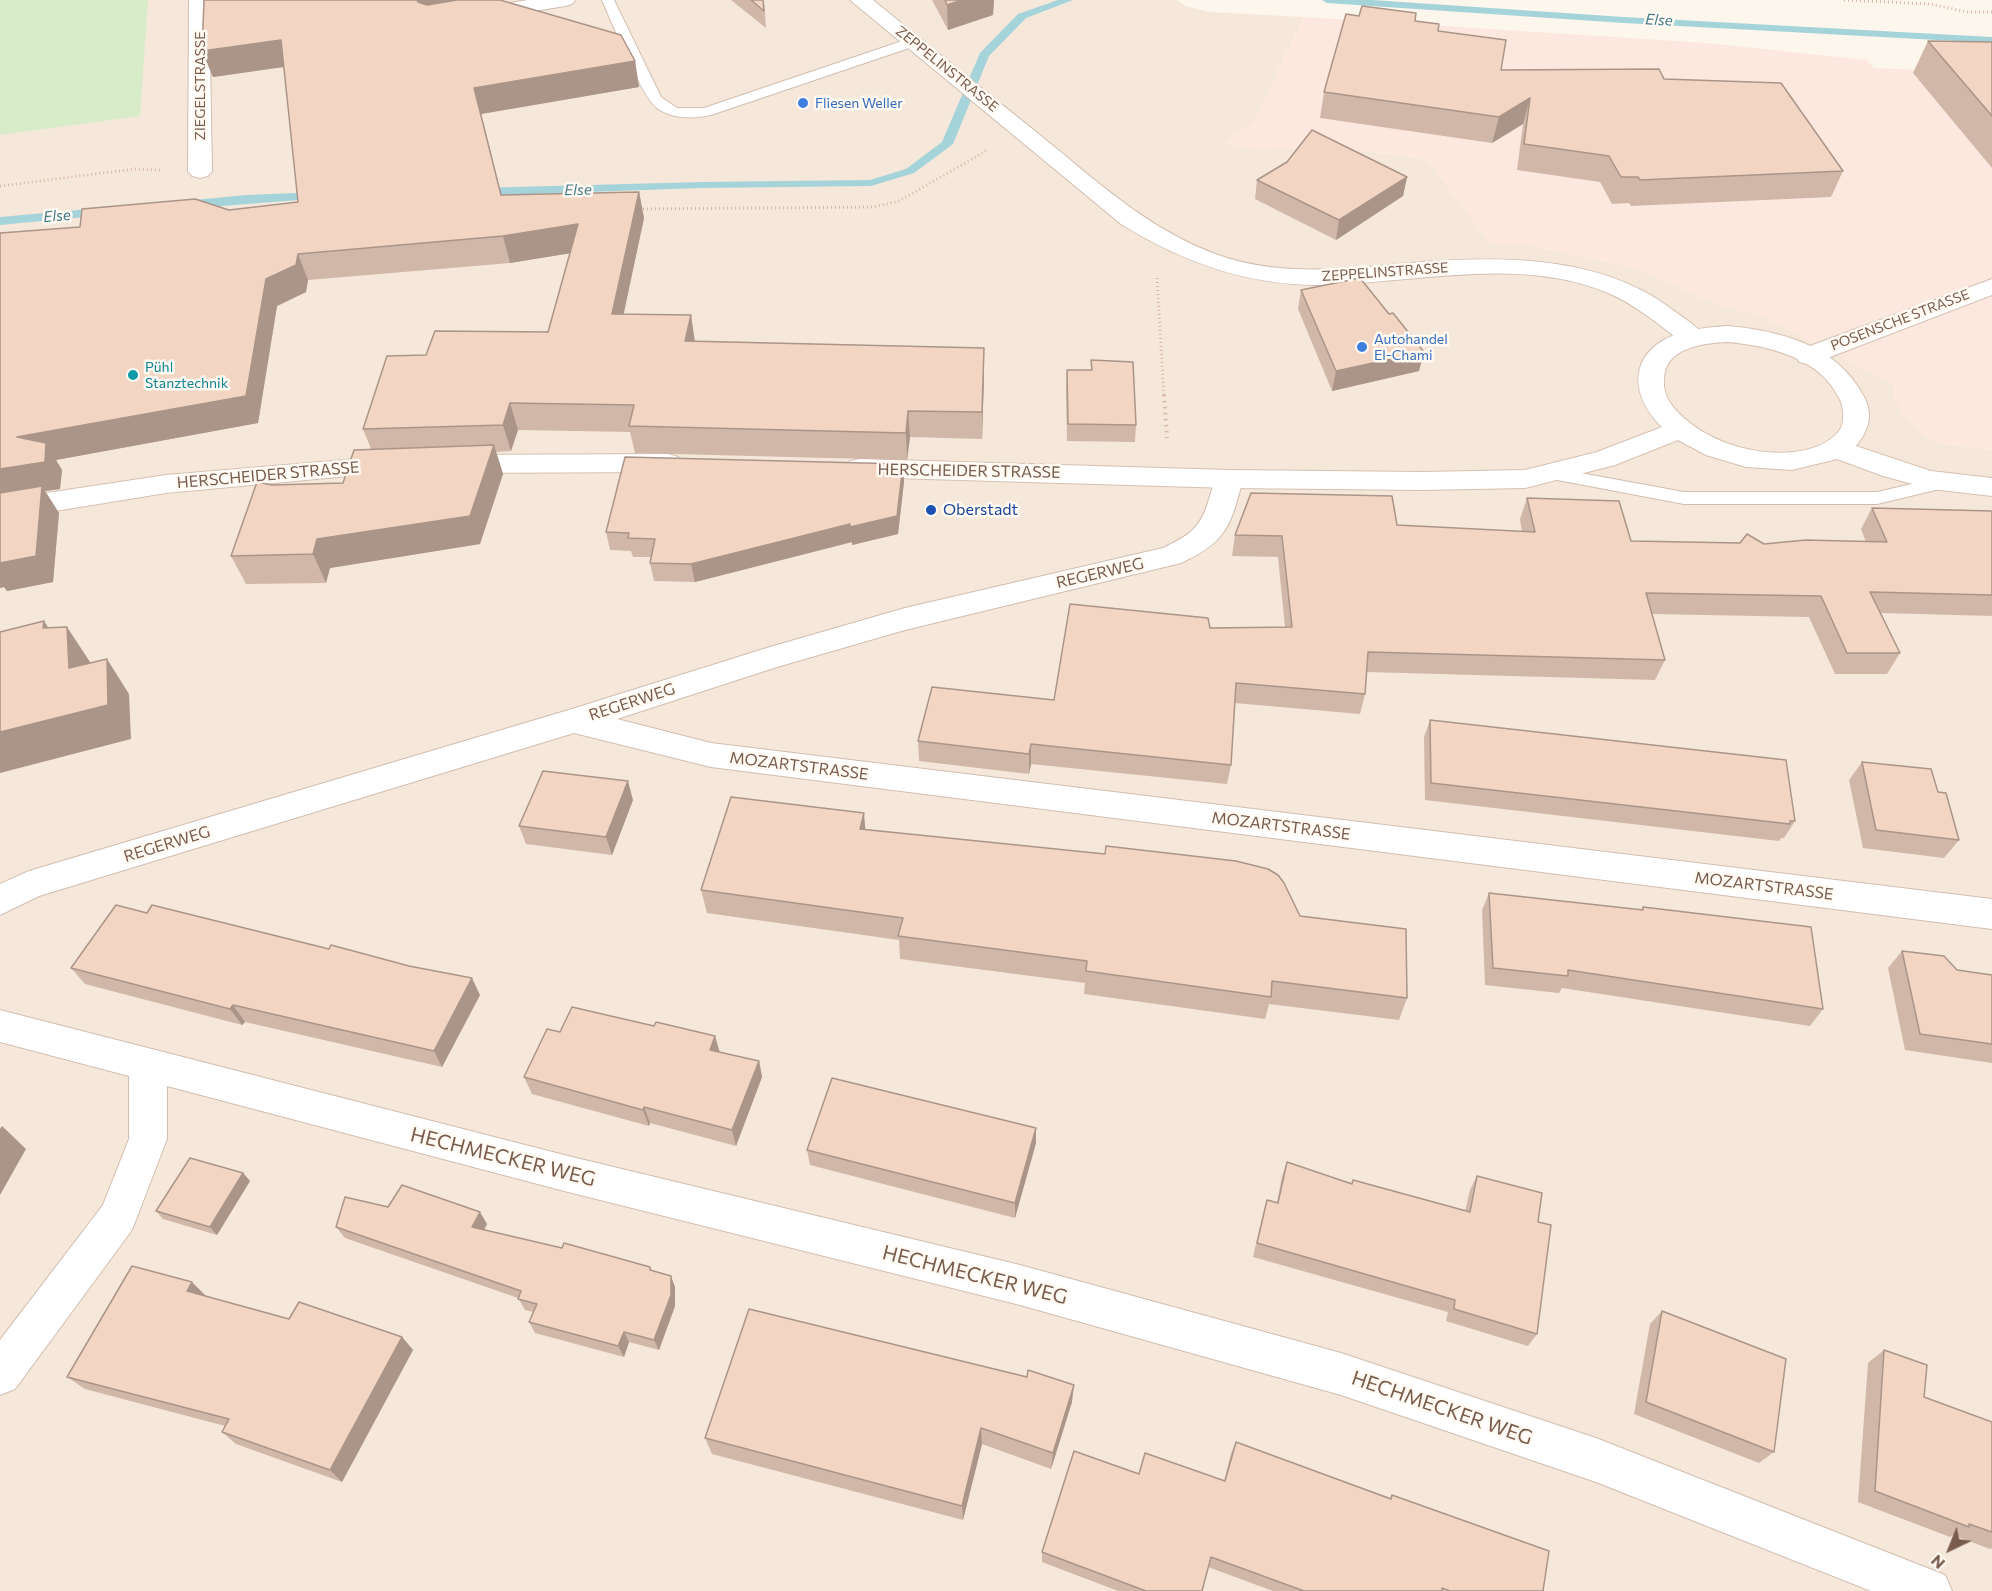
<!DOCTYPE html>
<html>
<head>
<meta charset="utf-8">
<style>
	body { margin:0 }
	#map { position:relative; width:1992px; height:1591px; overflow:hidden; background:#fdf6ec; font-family:Commissioner,sans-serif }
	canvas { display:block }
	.north { position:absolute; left:1920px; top:1519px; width:60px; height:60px; -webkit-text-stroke:4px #fffaf3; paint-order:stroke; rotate:223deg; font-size:16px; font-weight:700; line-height:24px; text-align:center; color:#7a5c4d }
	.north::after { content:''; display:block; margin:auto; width:21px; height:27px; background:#7a5c4d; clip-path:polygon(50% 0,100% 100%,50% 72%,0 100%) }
</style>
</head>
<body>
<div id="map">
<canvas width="1992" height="1591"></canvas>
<div class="north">N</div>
</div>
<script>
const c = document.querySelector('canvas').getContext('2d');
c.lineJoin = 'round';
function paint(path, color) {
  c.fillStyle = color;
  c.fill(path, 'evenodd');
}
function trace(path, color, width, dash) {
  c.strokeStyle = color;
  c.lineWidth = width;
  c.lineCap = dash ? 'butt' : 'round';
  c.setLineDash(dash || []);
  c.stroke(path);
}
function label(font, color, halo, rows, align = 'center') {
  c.font = font + ' Commissioner,sans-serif';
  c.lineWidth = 5;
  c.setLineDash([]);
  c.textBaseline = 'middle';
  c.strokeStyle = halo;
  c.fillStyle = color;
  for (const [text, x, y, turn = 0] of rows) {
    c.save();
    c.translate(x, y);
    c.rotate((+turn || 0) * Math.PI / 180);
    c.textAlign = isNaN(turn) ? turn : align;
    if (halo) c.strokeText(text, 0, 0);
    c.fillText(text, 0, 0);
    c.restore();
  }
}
paint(new Path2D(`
	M 0,0 L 1177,0 L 1185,6 L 1209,12 L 1304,17 L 1254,121 L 1226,144 L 1328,146 L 1427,159 L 1492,245 L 1528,245 L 1627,266 L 1650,274 L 1721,306 L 1761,315 L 1894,384 L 1924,436 L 1942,444 L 1992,449 L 1992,1591 L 0,1591 Z`), '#f5e8da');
paint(new Path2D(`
	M 1304,17 L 1707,43 L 1867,60 L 1874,68 L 1992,73 L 1992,449 L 1942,444 L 1924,436 L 1902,414 L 1893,395 L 1894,384 L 1761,315 L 1721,306 L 1650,274 L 1627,266 L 1528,245 L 1492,245 L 1427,159 L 1328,146 L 1260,150 L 1225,143 L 1254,121 Z`), '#fde8e0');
paint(new Path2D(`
	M 0,0 L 148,0 L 140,116 L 0,135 Z`), '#d8ecc9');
paint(new Path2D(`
	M 1058,0 L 1073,0 L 1026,18 L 989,56 L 953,144 L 914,173 L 871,186 L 701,188 L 477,196 L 471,192 L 477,188 L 701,182 L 870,180 L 906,169 L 942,142 L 980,53 L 1018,14 Z
	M 1322,0 L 1372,0 L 1624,17 L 1992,37 L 1992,43 L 1624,23 L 1327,3 Z
	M 320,192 L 324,194 L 324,198 L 184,209 L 178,205 L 184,201 L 246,195 Z
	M 101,208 L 105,209 L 105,215 L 0,225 L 0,217 Z`), '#a5d3da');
const lane = new Path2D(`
	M 602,0 L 614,0 L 661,97 L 677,108 L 704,108 L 908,39 L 913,38 L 920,42 L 918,45 L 711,115 C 694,119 671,119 657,108 C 641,96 612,22 602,0 Z
	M 1553,468 L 1684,492 L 1877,492 L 1942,477 L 1948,479 L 1951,483 L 1948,487 L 1877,504 L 1684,504 L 1547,478 L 1544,474 L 1547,470 Z`);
const street = new Path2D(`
	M 189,0 L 209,0 L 212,171 L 208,176 L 200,178 L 192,176 L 188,171 Z
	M 528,0 L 575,0 L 572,4 L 565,6 L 480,20 L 473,18 L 470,14 L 473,10 L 480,8 Z
	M 850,0 L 873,0 C 930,47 988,93 1046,140 C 1100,184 1151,231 1218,255 C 1280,277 1346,269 1410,263 C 1495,256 1593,254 1666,305 C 1679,315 1697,325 1706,338 L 1702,344 L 1693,346 L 1684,344 C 1660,325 1636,305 1608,293 C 1519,255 1412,284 1318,285 C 1246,285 1182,262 1121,224 Z
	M 1992,279 L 1992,295 L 1817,362 L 1808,364 L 1799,362 L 1795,356 L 1799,350 Z
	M 1229,470 L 1239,472 L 1243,479 C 1231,525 1227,542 1181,563 L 905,630 L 777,667 L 617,719 L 711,743 L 1992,899 L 1992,929 L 711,767 L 574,733 L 39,896 L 0,915 L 0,884 L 29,871 L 572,709 L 770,647 L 905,608 L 1163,548 C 1190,535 1201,528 1209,499 C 1212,490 1214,481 1219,472 Z
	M 0,1010 L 568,1156 L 1020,1265 L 1341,1353 L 1596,1438 L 1945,1575 L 1952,1591 L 1871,1591 L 1596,1482 L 1341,1395 L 1020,1305 L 568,1192 L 167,1086 L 167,1139 L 132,1230 L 15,1389 L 0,1395 L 0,1340 L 103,1205 L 129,1139 L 129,1076 L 0,1042 Z`);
const secondary = new Path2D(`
	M 1728,326 C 1781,331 1836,345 1863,395 C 1874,414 1869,430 1856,446 L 1931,471 L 1992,478 L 1992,496 L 1931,489 L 1883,476 L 1837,459 L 1792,470 L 1746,467 L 1706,455 L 1678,440 L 1615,465 L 1525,488 L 1422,490 L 1229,488 L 860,477 L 850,475 L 846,468 L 850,461 L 860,459 L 1229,470 L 1422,472 L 1525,470 L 1597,452 L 1662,427 C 1630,396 1628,355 1672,336 C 1690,329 1709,327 1728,326 ZM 1728,342 C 1770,346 1821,358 1840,400 C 1844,409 1845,423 1839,431 C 1829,444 1810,450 1794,452 C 1752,456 1703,441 1674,408 C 1667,400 1663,389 1664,379 C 1665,347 1704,343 1728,342 Z
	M 668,454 L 678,457 L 682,463 L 678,469 L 668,472 L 455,473 L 445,470 L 441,464 L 445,458 L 455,455 Z
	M 392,456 L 402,459 L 406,465 L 402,471 L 166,493 L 0,520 L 0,500 L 166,475 Z`);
trace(lane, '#d1beb0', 2);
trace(street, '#d1beb0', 2);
trace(secondary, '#d6c0b0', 2);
trace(new Path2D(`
	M 1844,0 L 1930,4 L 1967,12 L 1992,12
	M 0,186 L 135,169 L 160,170
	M 639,209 L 874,207 L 899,201 L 986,151
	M 1157,278 L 1164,396`), '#d9b8a5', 3, [1, 3]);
trace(new Path2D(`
	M 1164,395 L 1167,438`), '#d9b8a5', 4, [1.5, 4.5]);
paint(lane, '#fff');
paint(street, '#fff');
paint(secondary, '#fff');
paint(new Path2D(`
	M 731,0 L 764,0 L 766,28 Z
	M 932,0 L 994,0 L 993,15 L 948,30 Z
	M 1415,21 L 1438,31 L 1501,70 L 1664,79 L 1843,171 L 1831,197 L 1631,206 L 1629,203 L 1612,204 L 1600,182 L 1517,170 L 1523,124 L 1492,143 L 1320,118 L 1324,92 Z
	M 1928,41 L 1992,42 L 1992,168 L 1913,73 Z
	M 202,51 L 635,61 L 639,87 L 481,114 L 501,195 L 639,192 L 644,218 L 623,314 L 695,341 L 984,374 L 982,439 L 910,437 L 907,460 L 635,453 L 630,432 L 518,430 L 511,451 L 496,452 L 503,474 L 480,544 L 330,568 L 326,583 L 246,584 L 231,556 L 272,485 L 343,483 L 371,449 L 363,429 L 426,355 L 548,332 L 570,253 L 510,263 L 308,280 L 306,292 L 277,306 L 258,423 L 56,460 L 62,470 L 60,489 L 45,491 L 59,513 L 53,582 L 7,591 L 4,587 L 0,588 L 0,233 L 80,227 L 298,202 L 284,67 L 213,77 Z
	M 1407,177 L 1403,196 L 1336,240 L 1255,199 L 1257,180 Z
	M 1301,290 L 1419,371 L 1332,391 L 1298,309 Z
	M 1091,360 L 1136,425 L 1135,442 L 1067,441 L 1066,387 L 1067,370 L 1091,370 Z
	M 903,464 L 904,482 L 898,534 L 852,545 L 852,542 L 695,582 L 654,581 L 650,563 L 651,557 L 633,557 L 631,551 L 610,550 L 606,532 Z
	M 1527,498 L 1631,541 L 1764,544 L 1866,542 L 1861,529 L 1872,508 L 1992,511 L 1992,616 L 1881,613 L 1900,653 L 1887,674 L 1835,674 L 1809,617 L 1652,614 L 1665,660 L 1655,680 L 1367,672 L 1365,694 L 1360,714 L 1235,703 L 1231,765 L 1227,784 L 1031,764 L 1029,774 L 919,761 L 918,741 L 1054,700 L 1210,628 L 1285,627 L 1278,557 L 1232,556 L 1235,535 L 1397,525 L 1522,532 L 1520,519 Z
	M 1430,720 L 1795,821 L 1784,838 L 1781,838 L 1779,841 L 1425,800 L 1424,737 Z
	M 1862,762 L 1959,840 L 1944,858 L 1863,848 L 1849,780 Z
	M 633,800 L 612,855 L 526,844 L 519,826 Z
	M 866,830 L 1300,916 L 1407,998 L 1399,1020 L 1269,1004 L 1265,1019 L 1084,994 L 1085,983 L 900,959 L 899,940 L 707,913 L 701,890 Z
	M 1489,893 L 1641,910 L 1643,907 L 1823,1009 L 1810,1026 L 1562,988 L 1559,993 L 1485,985 L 1482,910 Z
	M 147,913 L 480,995 L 442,1067 L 245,1022 L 242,1025 L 85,984 L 71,968 Z
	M 1902,951 L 1957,970 L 1992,975 L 1992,1063 L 1905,1050 L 1888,968 Z
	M 560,1032 L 719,1052 L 759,1061 L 762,1077 L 736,1146 L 650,1123 L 649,1126 L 532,1094 L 524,1077 Z
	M 1036,1143 L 1015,1218 L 810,1165 L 807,1150 Z
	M 1287,1162 L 1351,1184 L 1353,1180 L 1465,1211 L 1470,1190 L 1477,1176 L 1538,1222 L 1537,1334 L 1528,1346 L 1446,1321 L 1448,1312 L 1253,1257 L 1263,1214 L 1267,1200 L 1277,1202 L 1282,1176 Z
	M 243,1173 L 250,1181 L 217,1235 L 163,1219 L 156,1211 Z
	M 388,1207 L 487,1224 L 484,1230 L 562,1248 L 650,1267 L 652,1270 L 675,1287 L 675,1306 L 659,1350 L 629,1342 L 624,1357 L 535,1333 L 529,1322 L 533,1312 L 525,1310 L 518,1298 L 345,1238 L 336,1227 Z
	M 206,1296 L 289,1319 L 402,1337 L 413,1350 L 342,1482 L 236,1444 L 222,1432 L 225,1426 L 85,1389 L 67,1377 Z
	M 1662,1311 L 1774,1452 L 1759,1463 L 1634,1414 L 1650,1324 Z
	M 1884,1350 L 1924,1397 L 1992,1422 L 1992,1548 L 1990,1549 L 1953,1535 L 1950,1537 L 1858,1502 L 1868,1363 Z
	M 1072,1402 L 1051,1469 L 982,1444 L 963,1520 L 712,1454 L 705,1438 Z
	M 1236,1442 L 1390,1498 L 1392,1495 L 1543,1591 L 1273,1591 L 1208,1567 L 1202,1591 L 1118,1591 L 1042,1562 L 1042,1552 L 1139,1474 L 1224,1481 L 1231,1453 Z`), '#d1b7a8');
paint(new Path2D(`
	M 416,0 L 493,0 L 426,16 Z
	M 962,0 L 994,0 L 993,15 L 948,30 L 947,5 Z
	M 281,40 L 290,66 L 213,77 L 202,51 Z
	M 635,61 L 639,87 L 481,114 L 508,221 L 474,88 Z
	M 1530,98 L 1523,124 L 1492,143 L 1499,117 Z
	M 1407,177 L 1403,196 L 1336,240 L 1339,220 Z
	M 639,192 L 644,218 L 618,341 L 612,314 Z
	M 578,224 L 584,251 L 510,263 L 503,236 Z
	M 298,254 L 308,280 L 306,292 L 277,306 L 258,423 L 56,460 L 62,470 L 60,489 L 45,491 L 59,513 L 53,582 L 7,591 L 4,587 L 0,588 L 0,469 L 17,437 L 266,279 Z
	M 691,315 L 695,342 L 685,341 Z
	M 984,348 L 984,374 L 982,439 L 982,412 Z
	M 1424,352 L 1419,371 L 1332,391 L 1336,371 Z
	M 510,403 L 518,430 L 511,451 L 503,425 Z
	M 908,411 L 910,437 L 907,460 L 906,433 Z
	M 494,445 L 503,474 L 480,544 L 330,568 L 326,583 L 313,554 L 317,539 Z
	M 903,464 L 904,482 L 898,534 L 852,545 L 852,542 L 695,582 L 691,564 L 850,524 Z
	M 44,621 L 67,656 L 43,628 Z
	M 67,627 L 90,662 L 92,703 L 69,668 Z
	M 107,659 L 129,694 L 131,739 L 0,773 L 0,732 Z
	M 1031,744 L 1031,764 L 1029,774 L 1029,754 Z
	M 628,781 L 633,800 L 612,855 L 606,837 Z
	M 864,813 L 866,837 L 860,829 Z
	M 472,978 L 480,995 L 442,1067 L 434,1051 Z
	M 233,1005 L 245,1022 L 242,1025 L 230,1009 Z
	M 715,1036 L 720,1053 L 710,1050 Z
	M 759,1061 L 762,1077 L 736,1146 L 732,1130 Z
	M 644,1107 L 650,1123 L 649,1126 L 643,1110 Z
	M 2,1126 L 26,1149 L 0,1195 L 0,1129 Z
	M 1036,1128 L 1036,1143 L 1015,1218 L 1015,1203 Z
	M 243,1173 L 250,1181 L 217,1235 L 210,1227 Z
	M 480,1212 L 487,1224 L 479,1238 L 472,1227 Z
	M 671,1276 L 675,1287 L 675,1306 L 659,1350 L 654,1340 Z
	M 192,1282 L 206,1296 L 187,1291 Z
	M 624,1332 L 629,1342 L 624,1357 L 618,1346 Z
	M 402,1337 L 413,1350 L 342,1482 L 330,1470 Z
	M 1074,1385 L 1072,1402 L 1051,1469 L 1053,1453 Z
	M 981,1428 L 982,1444 L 963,1520 L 962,1506 Z`), '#aa9588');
const building = new Path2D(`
	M 204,0 L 417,0 L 418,2 L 427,5 L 457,0 L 500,0 L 621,35 L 635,61 L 474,88 L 501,195 L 639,192 L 612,314 L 691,315 L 685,341 L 984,348 L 982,412 L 908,411 L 906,433 L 629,426 L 634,405 L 510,403 L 503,425 L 363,429 L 387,356 L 426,355 L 435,331 L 548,332 L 578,224 L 503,236 L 298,254 L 296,265 L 266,279 L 246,396 L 17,437 L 46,443 L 45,462 L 0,469 L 0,233 L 80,227 L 82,209 L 195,199 L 229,210 L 298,202 L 281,40 L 202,51 Z
	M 751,0 L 763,0 L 764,11 Z
	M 945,0 L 962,0 L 947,5 Z
	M 1362,6 L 1416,13 L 1415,21 L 1439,24 L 1438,31 L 1506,40 L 1501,70 L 1659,69 L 1664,79 L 1781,83 L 1843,171 L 1640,180 L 1638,177 L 1621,177 L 1609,156 L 1524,144 L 1530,98 L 1499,117 L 1324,92 L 1346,14 L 1359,16 Z
	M 1928,41 L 1992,42 L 1992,116 Z
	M 1312,130 L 1407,177 L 1339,220 L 1257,180 L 1287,162 Z
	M 1360,278 L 1389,314 L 1393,313 L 1424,352 L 1336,371 L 1301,290 Z
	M 1091,360 L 1133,362 L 1136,425 L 1068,424 L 1067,370 L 1092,370 Z
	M 494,445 L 470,516 L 317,539 L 313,554 L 231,556 L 257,482 L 272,485 L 343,483 L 354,450 Z
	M 625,457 L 903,464 L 897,516 L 850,527 L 850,524 L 691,564 L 650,563 L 655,539 L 628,538 L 629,533 L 606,532 Z
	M 42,486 L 36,556 L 0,563 L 0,493 Z
	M 1251,493 L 1392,496 L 1397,525 L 1535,532 L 1527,498 L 1619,501 L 1631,541 L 1740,543 L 1747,534 L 1764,544 L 1806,540 L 1887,542 L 1872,508 L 1992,511 L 1992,595 L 1870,592 L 1900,653 L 1847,653 L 1821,596 L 1646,593 L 1665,660 L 1368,652 L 1365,694 L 1236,683 L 1231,765 L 1031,744 L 1029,754 L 918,741 L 932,687 L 1054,700 L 1070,604 L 1208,618 L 1210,628 L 1292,627 L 1282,536 L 1235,535 Z
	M 44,621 L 43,628 L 67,627 L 69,668 L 107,659 L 108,705 L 0,732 L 0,632 Z
	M 1430,720 L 1786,760 L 1795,821 L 1790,821 L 1790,824 L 1431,783 Z
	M 1862,762 L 1931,769 L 1938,792 L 1946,793 L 1959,840 L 1876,830 Z
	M 543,771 L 628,781 L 606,837 L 519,826 Z
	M 731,797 L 864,813 L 860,829 L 1105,854 L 1106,846 L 1236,861 L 1268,869 L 1278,875 L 1284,883 L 1300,916 L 1406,929 L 1407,998 L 1272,981 L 1271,997 L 1086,971 L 1087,961 L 898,936 L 903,918 L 701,890 Z
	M 1489,893 L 1643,910 L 1643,907 L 1811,927 L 1823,1009 L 1568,970 L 1568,976 L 1493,968 Z
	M 116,905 L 147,913 L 152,905 L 329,949 L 331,945 L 409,966 L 472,978 L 434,1051 L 233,1005 L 230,1009 L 71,968 Z
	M 1902,951 L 1944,956 L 1957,970 L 1992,975 L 1992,1044 L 1920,1034 Z
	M 572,1007 L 654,1026 L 656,1022 L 715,1036 L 710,1050 L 759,1061 L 732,1130 L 644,1107 L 643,1110 L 524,1077 L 547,1029 L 560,1032 Z
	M 832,1078 L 1036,1128 L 1015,1203 L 807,1150 Z
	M 190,1158 L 243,1173 L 210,1227 L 156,1211 Z
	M 1287,1162 L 1352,1184 L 1353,1180 L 1470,1212 L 1477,1176 L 1542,1193 L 1538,1222 L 1551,1225 L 1537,1334 L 1454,1309 L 1455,1300 L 1257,1243 L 1267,1200 L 1278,1203 Z
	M 402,1185 L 480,1212 L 472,1227 L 562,1248 L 564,1243 L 650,1267 L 650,1270 L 671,1276 L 671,1295 L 654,1340 L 624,1332 L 618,1346 L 529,1322 L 537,1304 L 518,1299 L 521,1291 L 336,1227 L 345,1197 L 388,1207 Z
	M 132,1266 L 192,1282 L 187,1291 L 289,1319 L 299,1302 L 402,1337 L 330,1470 L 222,1432 L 229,1419 L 67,1377 Z
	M 749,1309 L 1027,1377 L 1028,1370 L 1074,1385 L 1053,1453 L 981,1428 L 962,1506 L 705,1438 Z
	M 1662,1311 L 1786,1359 L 1774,1452 L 1646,1402 Z
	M 1884,1350 L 1927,1365 L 1924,1397 L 1992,1422 L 1992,1532 L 1969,1524 L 1969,1527 L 1875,1491 Z
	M 1236,1442 L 1391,1499 L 1392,1495 L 1549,1551 L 1543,1591 L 1450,1591 L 1442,1588 L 1442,1591 L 1304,1591 L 1211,1557 L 1202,1591 L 1146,1591 L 1042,1552 L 1074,1451 L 1139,1474 L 1145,1453 L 1225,1481 Z`);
paint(building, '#f3d5c3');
trace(building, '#aa9588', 1.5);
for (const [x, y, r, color] of [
	[803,103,6,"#3f7fe0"],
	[1362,347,6,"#3f7fe0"],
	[133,375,6,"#0f9aa8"],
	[931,510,6,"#1a4fb4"]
]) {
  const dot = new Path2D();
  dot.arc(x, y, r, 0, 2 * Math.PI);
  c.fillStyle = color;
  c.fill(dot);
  trace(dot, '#fffaf3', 2);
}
label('14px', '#7a5c4d', '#fffaf3', [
	["ZEPPELINSTRASSE",947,69,39],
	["ZIEGELSTRASSE",200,86,-90],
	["ZEPPELINSTRASSE",1385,272,-4],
	["POSENSCHE STRASSE",1900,320,-21]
]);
label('14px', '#366cbe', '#fffaf3', [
	["Fliesen Weller",815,103],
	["Autohandel",1374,339],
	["El-Chami",1374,355]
], 'left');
label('14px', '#0d838f', '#fffaf3', [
	["Pühl",145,367],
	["Stanztechnik",145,383]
], 'left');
label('italic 15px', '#437c86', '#fffaf3', [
	["Else",1659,20,3],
	["Else",578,190,-1],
	["Else",57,216,-5]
]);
label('16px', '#7a5c4d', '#fffaf3', [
	["HERSCHEIDER STRASSE",969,471,1],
	["HERSCHEIDER STRASSE",268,475,-5],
	["REGERWEG",1100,573,-13],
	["REGERWEG",632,702,-18],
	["MOZARTSTRASSE",799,766,7],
	["MOZARTSTRASSE",1281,826,7],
	["REGERWEG",167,844,-17],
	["MOZARTSTRASSE",1764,886,7]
]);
label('16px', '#164399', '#fffaf3', [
	["Oberstadt",943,510]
], 'left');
label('20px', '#7a5c4d', '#fffaf3', [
	["HECHMECKER WEG",503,1157,14],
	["HECHMECKER WEG",975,1275,14],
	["HECHMECKER WEG",1442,1408,19]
]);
</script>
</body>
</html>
